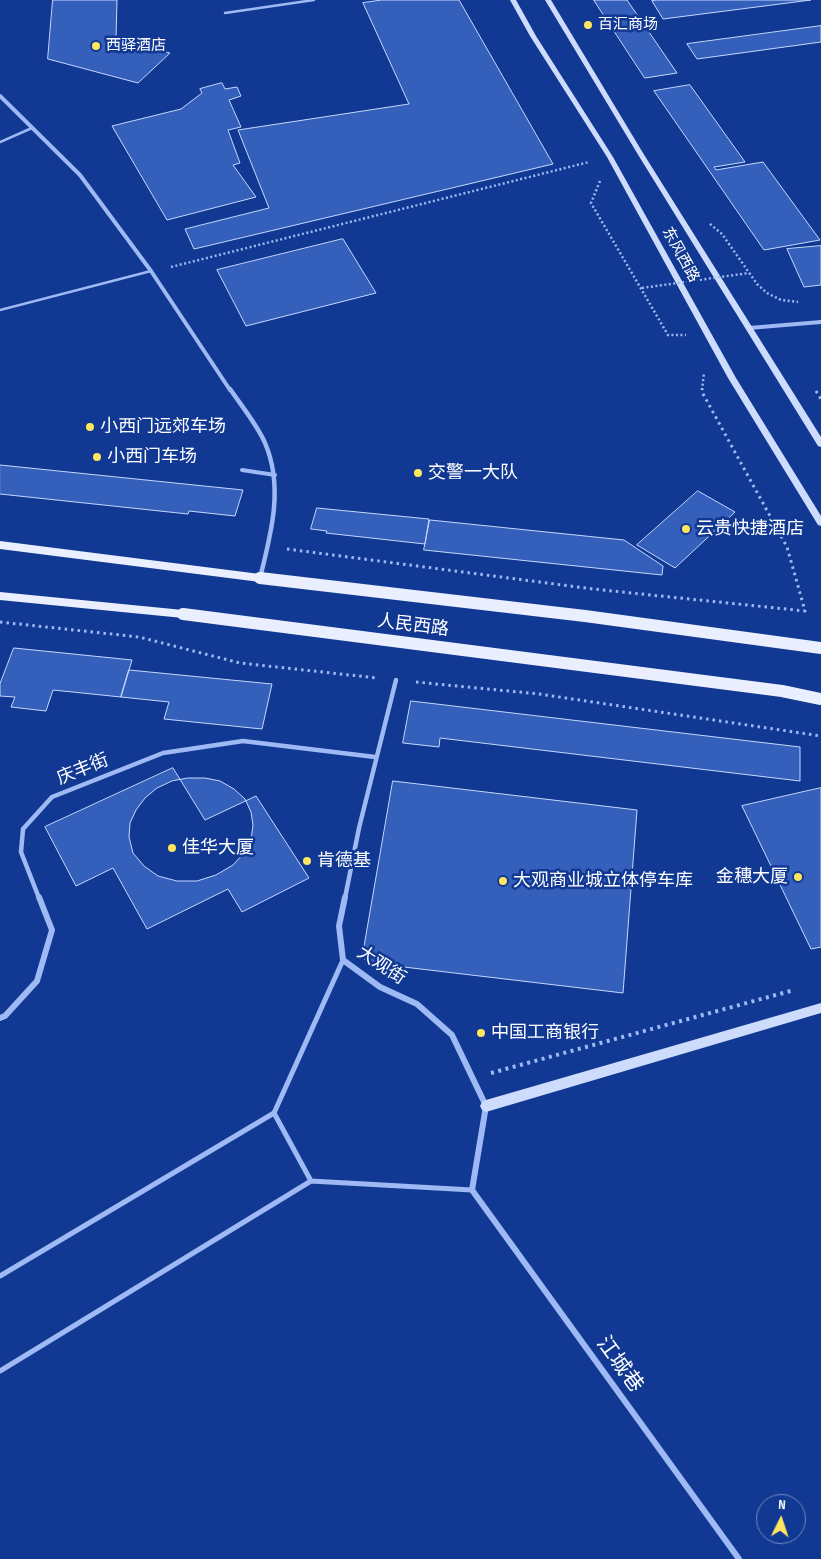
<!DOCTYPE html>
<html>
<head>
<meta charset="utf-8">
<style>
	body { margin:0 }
	#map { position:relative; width:821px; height:1559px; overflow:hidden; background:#113993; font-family:"Sofia Sans Condensed",sans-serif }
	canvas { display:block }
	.north { position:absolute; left:756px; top:1494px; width:50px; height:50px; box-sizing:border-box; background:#113993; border:1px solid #7088be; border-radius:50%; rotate:4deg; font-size:14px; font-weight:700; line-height:20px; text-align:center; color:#fff }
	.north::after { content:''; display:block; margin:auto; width:18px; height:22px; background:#ffe560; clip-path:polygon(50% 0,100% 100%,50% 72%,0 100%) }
</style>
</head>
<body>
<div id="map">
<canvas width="821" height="1559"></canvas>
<div class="north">N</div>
</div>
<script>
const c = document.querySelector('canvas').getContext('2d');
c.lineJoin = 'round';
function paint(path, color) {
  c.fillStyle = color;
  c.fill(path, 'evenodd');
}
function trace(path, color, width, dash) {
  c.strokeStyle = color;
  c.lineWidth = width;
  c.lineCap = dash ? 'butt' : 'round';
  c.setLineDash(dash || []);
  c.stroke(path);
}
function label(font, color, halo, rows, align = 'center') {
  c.font = font + ' "Sofia Sans Condensed","Noto Sans SC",sans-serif';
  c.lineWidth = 5;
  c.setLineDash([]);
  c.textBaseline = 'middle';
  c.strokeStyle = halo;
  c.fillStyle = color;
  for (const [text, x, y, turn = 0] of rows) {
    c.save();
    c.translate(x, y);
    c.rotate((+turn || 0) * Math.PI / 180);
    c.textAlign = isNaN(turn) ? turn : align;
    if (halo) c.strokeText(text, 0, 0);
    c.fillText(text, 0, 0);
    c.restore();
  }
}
const building = new Path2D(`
	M 53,0 L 117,0 L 116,39 L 170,53 L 138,83 L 48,59 Z
	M 382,0 L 459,0 L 553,164 L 194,249 L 185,229 L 269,208 L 238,130 L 409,104 L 363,3 Z
	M 594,0 L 627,0 L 677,73 L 645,78 Z
	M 657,0 L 811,0 L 663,19 L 652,1 Z
	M 821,26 L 821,42 L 697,59 L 687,44 Z
	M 222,83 L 225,89 L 237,87 L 241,96 L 229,100 L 241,127 L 228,130 L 240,163 L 233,165 L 256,197 L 167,220 L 112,126 L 181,109 L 202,93 L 200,89 Z
	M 690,85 L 745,162 L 714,167 L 716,170 L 763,162 L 820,240 L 764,250 L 654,91 Z
	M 343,239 L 376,293 L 246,326 L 217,270 Z
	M 821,246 L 821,285 L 804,287 L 787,249 Z
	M 0,465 L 243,490 L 235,516 L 189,511 L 188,514 L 0,494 Z
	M 698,491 L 735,512 L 675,568 L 637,545 Z
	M 317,508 L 429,519 L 425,544 L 326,533 L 327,531 L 311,529 Z
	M 430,520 L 624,540 L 663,566 L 662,575 L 424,550 Z
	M 14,648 L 132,660 L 121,697 L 53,690 L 46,711 L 11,707 L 15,697 L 0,696 L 0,684 Z
	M 129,670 L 272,684 L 262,729 L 164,719 L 169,702 L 121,697 Z
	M 411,701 L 800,747 L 800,781 L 440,738 L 439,747 L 403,743 Z
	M 173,768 L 205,820 L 256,796 L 309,878 L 242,912 L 228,889 L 147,929 L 113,868 L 76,886 L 45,827 Z
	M 188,778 L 205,778 L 220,781 L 234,789 L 245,799 L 251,812 L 253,825 L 251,840 L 244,853 L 233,865 L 216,875 L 197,881 L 177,881 L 158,876 L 144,866 L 133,853 L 129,837 L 130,823 L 136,810 L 145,798 L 157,788 L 172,781 Z
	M 393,781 L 637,810 L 623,993 L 370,963 L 364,959 L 363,953 Z
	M 821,788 L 821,947 L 811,949 L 742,806 Z`);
paint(building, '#345fbb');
trace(building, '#c6d8fd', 1);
trace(new Path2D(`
	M 600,181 L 591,203 L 668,335 L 686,335
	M 710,224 L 722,234 L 757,284 L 767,293 L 781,300 L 798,302
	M 171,267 L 589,162
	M 702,390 L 704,373`), '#9eb9f3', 2.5, [2, 2.5]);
trace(new Path2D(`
	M 816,391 L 821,399
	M 287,549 L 593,589 L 805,611 L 787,547 L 702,392 L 702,389
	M 0,622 L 139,637 L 240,663 L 377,678
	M 416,682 L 539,694 L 821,736`), '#9eb9f3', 3, [2.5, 4]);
trace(new Path2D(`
	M 491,1073 L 794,990`), '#9eb9f3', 4, [3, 4.5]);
trace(new Path2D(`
	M 225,13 L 314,0
	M 0,142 L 32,128
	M 0,310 L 151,271`), '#9eb9f3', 2.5);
trace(new Path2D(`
	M 242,470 L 275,475`), '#9eb9f3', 4);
trace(new Path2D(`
	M 274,1113 L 311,1181
	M 0,1276 L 274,1113 L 343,960
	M 0,1371 L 311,1181 L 472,1190`), '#9eb9f3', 5);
trace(new Path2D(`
	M 0,96 L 80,175 L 151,271 L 230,390`), '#9eb9f3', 4);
trace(new Path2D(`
	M 230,389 C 241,405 258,426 265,443 C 284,487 271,534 260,578
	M 39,898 L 21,852 L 23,829 L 52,797 L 163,753 L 243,741 L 375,757
	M 345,898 L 359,828 L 396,680`), '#9eb9f3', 4.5);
trace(new Path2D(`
	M 345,897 L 339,926 L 343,960 L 380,987 L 417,1004 L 452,1035 L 486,1106 L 472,1190 L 739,1559
	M 0,1018 L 5,1016 L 37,981 L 52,930 L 39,897`), '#9eb9f3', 6);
paint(new Path2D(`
	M 821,320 L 821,324 L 749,330 L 746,328 L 749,326 Z`), '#9eb9f3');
paint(new Path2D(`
	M 510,0 L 516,0 L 536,36 L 613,157 L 736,378 L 821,516 L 821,526 L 818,525 L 728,378 L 607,157 L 530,36 Z
	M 545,0 L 551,0 L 643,153 L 821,437 L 821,447 L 818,446 L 637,153 Z
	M 821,1003 L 821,1013 L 486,1112 L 482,1110 L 480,1106 L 482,1102 L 486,1100 Z`), '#cddcfd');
paint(new Path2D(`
	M 0,541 L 260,574 L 266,578 L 260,582 L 0,549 Z
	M 0,592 L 183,610 L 189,614 L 183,618 L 0,600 Z`), '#eaefff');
trace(new Path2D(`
	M 642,288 L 749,273`), '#9eb9f3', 2.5, [2, 2.5]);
trace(new Path2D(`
	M 260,578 L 585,616 L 821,648
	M 183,614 L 782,691 L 821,699`), '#eaefff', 12);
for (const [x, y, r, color] of [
	[588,25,5,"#ffe560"],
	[96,46,5,"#ffe560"],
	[90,427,5,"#ffe560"],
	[97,457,5,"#ffe560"],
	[418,473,5,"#ffe560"],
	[686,529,5,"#ffe560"],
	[172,848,5,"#ffe560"],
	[307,861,5,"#ffe560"],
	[798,877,5,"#ffe560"],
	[503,881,5,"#ffe560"],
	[481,1033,5,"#ffe560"]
]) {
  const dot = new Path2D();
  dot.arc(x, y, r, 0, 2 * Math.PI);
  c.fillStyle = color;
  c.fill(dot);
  trace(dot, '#113993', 2);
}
label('15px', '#fff', '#113993', [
	["百汇商场",598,25],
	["西驿酒店",106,46]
], 'left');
label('15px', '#fff', '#113993', [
	["东风西路",680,255,61]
]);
label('18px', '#fff', '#113993', [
	["小西门远郊车场",100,427],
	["小西门车场",107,457],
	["交警一大队",428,473],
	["云贵快捷酒店",696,529],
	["佳华大厦",182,848],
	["肯德基",317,861],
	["金穗大厦",788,877,"right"],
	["大观商业城立体停车库",513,881],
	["中国工商银行",491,1033]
], 'left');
label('18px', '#fff', '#113993', [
	["人民西路",413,626,7],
	["庆丰街",83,770,-22],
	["大观街",381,966,33]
]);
label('21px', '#fff', '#113993', [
	["江城巷",619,1365,54]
]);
</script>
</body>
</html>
